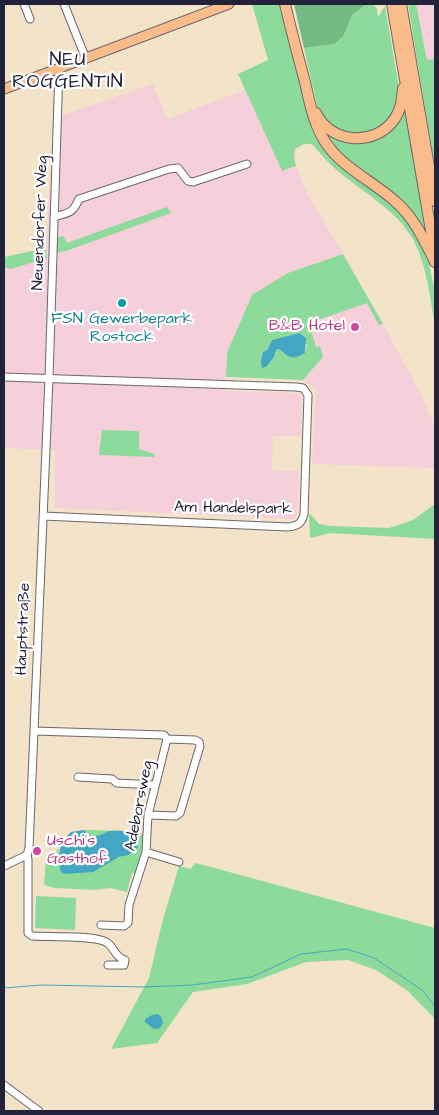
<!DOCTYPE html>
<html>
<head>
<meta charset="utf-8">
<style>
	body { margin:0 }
	#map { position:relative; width:439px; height:1115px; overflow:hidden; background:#f3e3c9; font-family:"Architects Daughter",sans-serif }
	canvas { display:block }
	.frame { position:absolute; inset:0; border:5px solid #22223b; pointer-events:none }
</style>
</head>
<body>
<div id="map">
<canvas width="439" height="1115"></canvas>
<div class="frame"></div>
</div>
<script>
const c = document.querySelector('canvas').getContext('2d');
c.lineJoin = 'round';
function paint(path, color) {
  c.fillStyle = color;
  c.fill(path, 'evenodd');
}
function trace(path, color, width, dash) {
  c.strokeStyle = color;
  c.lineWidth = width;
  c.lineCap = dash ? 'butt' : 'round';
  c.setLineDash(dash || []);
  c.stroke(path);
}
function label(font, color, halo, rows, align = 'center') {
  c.font = font + ' "Architects Daughter",sans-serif';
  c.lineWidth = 4.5;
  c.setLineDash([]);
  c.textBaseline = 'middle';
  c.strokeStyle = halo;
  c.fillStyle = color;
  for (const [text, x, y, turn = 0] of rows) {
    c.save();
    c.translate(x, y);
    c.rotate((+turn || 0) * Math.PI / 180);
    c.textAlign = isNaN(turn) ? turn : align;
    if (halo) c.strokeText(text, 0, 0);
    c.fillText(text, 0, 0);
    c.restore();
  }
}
paint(new Path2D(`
	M 416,4 L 435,4 L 435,102 L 427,60 Z
	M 153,84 L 167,119 L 245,90 L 251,99 L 282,171 L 296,166 L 308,195 L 343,254 L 288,273 L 227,353 L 225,391 L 298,393 L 302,397 L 301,436 L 273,436 L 272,470 L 299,471 L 297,513 L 294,519 L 55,508 L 55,450 L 4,448 L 4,257 L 46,248 L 54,118 Z
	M 371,302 L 420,393 L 411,394 L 421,394 L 435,427 L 435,468 L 312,464 L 316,390 L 303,380 L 323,357 L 316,347 L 312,334 L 318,320 Z`), '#f5cfda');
paint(new Path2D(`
	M 252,4 L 281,4 L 321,138 L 397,206 L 426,250 L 435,291 L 435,326 C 430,298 427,267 414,241 C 398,212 369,196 344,176 C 332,167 322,156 312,144 L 304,144 L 295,149 L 294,158 L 296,166 L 282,171 L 238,74 L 268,60 Z
	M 367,4 L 373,4 L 377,9 L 378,17 L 385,6 L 400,94 L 394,117 L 370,134 L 339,132 L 319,114 L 304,48 L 334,44 L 343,37 L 352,15 Z
	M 408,4 L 416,4 L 427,60 L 435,59 L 435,168 Z
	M 404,104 L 427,241 L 425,235 L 333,148 L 319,121 L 323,126 L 369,140 Z
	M 167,207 L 171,213 L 66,251 L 56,253 L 57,238 L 63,236 L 67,243 Z
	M 46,248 L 47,258 L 11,269 L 4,267 L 4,257 Z
	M 343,254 L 383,324 L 379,325 L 367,303 L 318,320 L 312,334 L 316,347 L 320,346 L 323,357 L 303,380 L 226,377 L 227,353 L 252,295 L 288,273 ZM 299,333 L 307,345 L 305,353 L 298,357 L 283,353 L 279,349 L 276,350 L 274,357 L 266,367 L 262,368 L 263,352 L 266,351 L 272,340 Z
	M 102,430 L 139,431 L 139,449 L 154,454 L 154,457 L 99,455 Z
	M 435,504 L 435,539 L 330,533 L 311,538 L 310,536 L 309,513 L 319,524 L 330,526 L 389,528 L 413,520 Z
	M 84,830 L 138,831 L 140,834 L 145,835 L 144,851 L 137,874 L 132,873 L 127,892 L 110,888 L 96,890 L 55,888 L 44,885 L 46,861 L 52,858 L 59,847 L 58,856 C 68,863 76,872 88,872 L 135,850 L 106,833 L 100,836 L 90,836 Z
	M 196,863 L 435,928 L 435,1019 L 408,991 L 376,970 L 348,960 L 306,962 L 247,984 L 193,992 L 157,1043 L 111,1049 L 149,978 L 162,923 L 179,866 L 190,869 Z
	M 36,896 L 76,898 L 75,930 L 35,928 Z`), '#8ddb9a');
paint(new Path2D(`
	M 294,4 L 367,4 L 352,15 L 343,37 L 334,44 L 304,48 Z`), '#72bb82');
paint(new Path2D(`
	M 299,333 L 306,338 L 305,353 C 294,360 289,358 279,349 L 276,350 L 274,357 L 266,367 L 262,368 L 261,361 L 263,352 L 267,350 L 272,340 Z
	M 84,830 L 90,836 C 101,837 102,833 110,831 C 118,830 130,831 137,836 L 139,843 L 137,848 L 128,855 L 119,857 L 93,872 L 65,874 L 61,872 C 57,856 58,844 71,832 Z
	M 158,1014 L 161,1017 L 163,1023 L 160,1028 L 154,1029 L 145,1022 L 145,1019 L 152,1015 Z`), '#43a7c3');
trace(new Path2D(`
	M 4,988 L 41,985 L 144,987 L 192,985 L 252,977 L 301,954 L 347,949 L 374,958 L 422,990 L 435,1006`), '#43a7c3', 1);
const minor = new Path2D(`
	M 24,4 L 30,19
	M 64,4 L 86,59
	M 54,217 C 70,212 72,214 79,199 L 169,169 L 178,168 L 188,181 L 193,182 L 247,164
	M 4,377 L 296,387 L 303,388 L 308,395 L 304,514 C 302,523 298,526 288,527 L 43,516
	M 34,731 L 164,735 L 167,739
	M 78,777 L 112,779 L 117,783 L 155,785
	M 148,815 L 176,816 L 180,813 L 200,746 L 199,742 L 195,740 L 167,739
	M 146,852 L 179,862
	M 27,855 L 28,860 L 28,933 L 32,936 C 47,937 94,935 106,942 C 114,946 115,958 125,960 L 124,965 L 108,965
	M 4,866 L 27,855 L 29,848 L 49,378 L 59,68
	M 101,925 L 124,926 L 128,923 L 129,905 L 146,852 L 148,815 L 167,739
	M 4,1085 L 39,1111`);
const major = new Path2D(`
	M 4,89 L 229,4`);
const highway = new Path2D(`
	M 285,4 C 291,30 298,56 305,82 C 310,104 314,127 328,146 C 346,170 374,182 396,202 C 415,219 424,240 435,262
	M 392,4 L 435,254
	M 401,4 L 435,201
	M 316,113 C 330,143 373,147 393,121 C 401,111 402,100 403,88`);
trace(minor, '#6b666d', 9);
trace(major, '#6b666d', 11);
trace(highway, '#6b666d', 12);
trace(minor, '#fff', 7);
trace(major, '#f9bc8a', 9);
trace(highway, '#f9bc8a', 10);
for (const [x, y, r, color] of [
	[122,303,5,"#0f9aa8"],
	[355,327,5,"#d1479c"],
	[37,851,5,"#d1479c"]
]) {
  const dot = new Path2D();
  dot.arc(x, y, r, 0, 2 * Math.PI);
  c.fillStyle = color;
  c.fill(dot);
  trace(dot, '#fff', 2);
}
label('16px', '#22223b', '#fff', [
	["Neuendorfer Weg",41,223,-88],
	["Am Handelspark",233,509,1],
	["Hauptstraße",24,629,-88],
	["Adeborsweg",140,806,-79]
]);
label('16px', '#0d838f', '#fff', [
	["FSN Gewerbepark",122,320],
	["Rostock",122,338]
]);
label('16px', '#b23c85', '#fff', [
	["B&B Hotel",345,327],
	["Uschi´s",47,842,"left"],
	["Gasthof",47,860,"left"]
], 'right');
c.letterSpacing = '1px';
label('19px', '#22223b', '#fff', [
	["NEU",68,61],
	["ROGGENTIN",68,83]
]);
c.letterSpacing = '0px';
</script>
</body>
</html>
